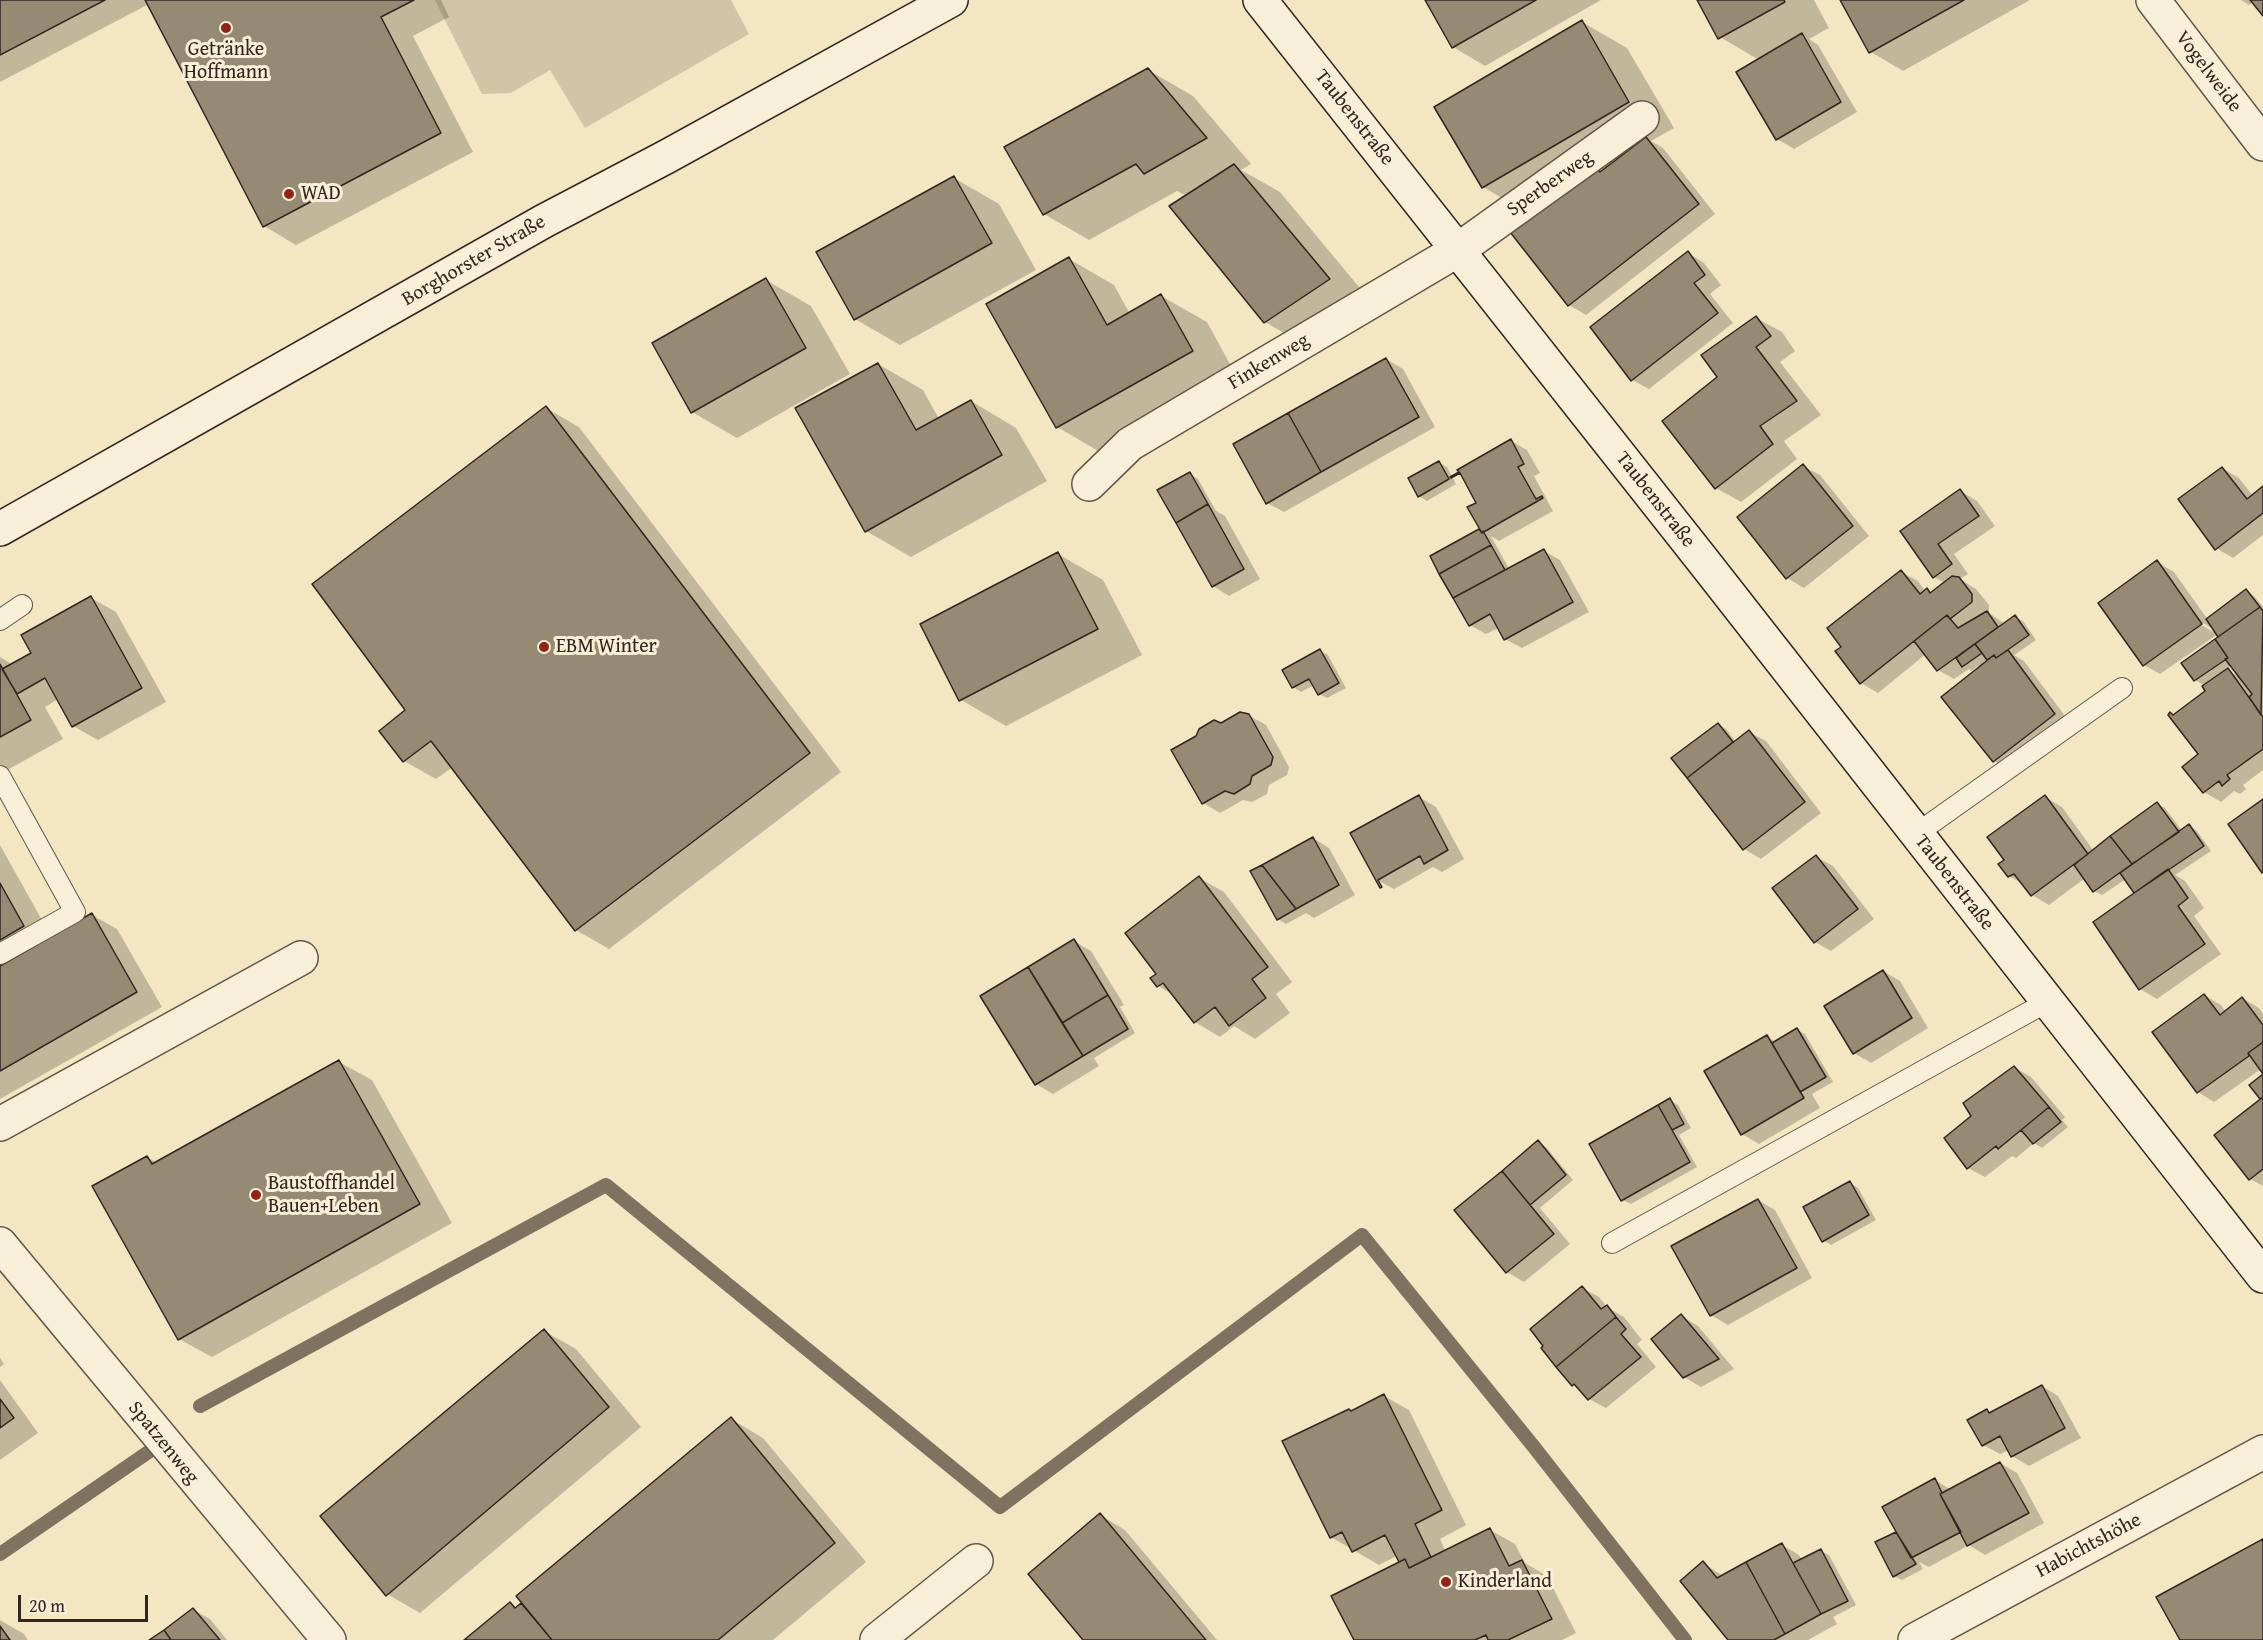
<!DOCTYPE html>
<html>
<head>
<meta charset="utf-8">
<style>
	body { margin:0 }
	#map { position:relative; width:2263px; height:1640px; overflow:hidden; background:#f2e6c3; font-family:"Gentium Book Plus",serif }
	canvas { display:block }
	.scale { position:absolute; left:18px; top:1595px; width:130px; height:27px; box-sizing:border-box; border:3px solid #34261f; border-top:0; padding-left:8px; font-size:18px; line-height:21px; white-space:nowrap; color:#34261f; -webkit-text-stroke:4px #f7efd8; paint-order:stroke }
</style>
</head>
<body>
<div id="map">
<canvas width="2263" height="1640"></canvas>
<div class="scale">20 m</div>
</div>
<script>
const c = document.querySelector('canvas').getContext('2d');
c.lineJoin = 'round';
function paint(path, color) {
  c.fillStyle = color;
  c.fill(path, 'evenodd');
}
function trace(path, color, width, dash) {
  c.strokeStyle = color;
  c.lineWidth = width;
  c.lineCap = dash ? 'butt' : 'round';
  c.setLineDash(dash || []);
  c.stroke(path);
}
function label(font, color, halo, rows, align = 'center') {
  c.font = font + ' "Gentium Book Plus",serif';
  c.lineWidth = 6;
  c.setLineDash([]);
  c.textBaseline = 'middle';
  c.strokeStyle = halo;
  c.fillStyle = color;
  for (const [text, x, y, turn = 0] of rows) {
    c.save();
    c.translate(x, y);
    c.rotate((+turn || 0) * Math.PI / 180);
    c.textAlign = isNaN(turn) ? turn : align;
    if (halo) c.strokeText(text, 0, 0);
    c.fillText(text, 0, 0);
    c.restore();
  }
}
paint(new Path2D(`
	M 435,0 L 731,0 L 749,34 L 585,128 L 550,70 L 511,93 L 482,94 Z`), '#d2c5a7');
paint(new Path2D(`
	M 0,0 L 441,0 L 449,17 L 413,36 L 473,152 L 296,245 L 264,226 L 149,4 L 0,82 Z
	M 1426,0 L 1601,0 L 1485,66 L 1453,47 Z
	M 1699,0 L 1814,0 L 1829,28 L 1809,39 L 1818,45 L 1857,112 L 1794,149 L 1777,139 L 1759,60 L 1720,37 Z
	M 1841,0 L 2030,0 L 1903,71 L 1871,52 Z
	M 2241,0 L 2263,0 L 2263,14 L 2254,2 L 2249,5 Z
	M 1582,22 L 1627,48 L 1674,128 L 1651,141 L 1663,148 L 1715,214 L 1586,315 L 1569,305 L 1528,213 L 1483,187 Z
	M 1148,70 L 1193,96 L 1251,164 L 1241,170 L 1280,192 L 1374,305 L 1310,348 L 1265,322 L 1187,196 L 1177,191 L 1089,240 L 1044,214 Z
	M 954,178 L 999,204 L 1036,270 L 900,345 L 855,319 Z
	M 1688,253 L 1704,263 L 1721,285 L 1710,294 L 1733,323 L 1649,389 L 1632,380 Z
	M 1069,259 L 1114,285 L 1130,314 L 1161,296 L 1207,322 L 1237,377 L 1102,453 L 1057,427 Z
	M 766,280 L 811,306 L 850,374 L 737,438 L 692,412 Z
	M 1756,318 L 1782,332 L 1795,351 L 1780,362 L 1821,415 L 1784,441 L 1797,459 L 1741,502 L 1716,488 Z
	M 1386,359 L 1403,369 L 1435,427 L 1284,512 L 1267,503 Z
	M 878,364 L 923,390 L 939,419 L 971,401 L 1016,428 L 1047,481 L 911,557 L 866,531 Z
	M 546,408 L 579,427 L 841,772 L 609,949 L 576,930 L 453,767 L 436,779 L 404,761 L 407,710 Z
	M 1511,441 L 1527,450 L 1540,473 L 1534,476 L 1553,511 L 1499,541 L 1491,536 L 1509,569 L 1544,551 L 1560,560 L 1589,612 L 1522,648 L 1505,639 L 1499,628 L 1486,634 L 1470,625 L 1479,531 L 1483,533 L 1478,504 Z
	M 1439,463 L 1447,467 L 1456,484 L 1427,501 L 1419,496 Z
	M 1803,466 L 1820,475 L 1869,536 L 1804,588 L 1787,578 L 1739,517 Z
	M 2222,468 L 2239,478 L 2253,496 L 2263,488 L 2263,535 L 2233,558 L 2216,548 Z
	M 1190,474 L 1198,479 L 1216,511 L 1225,516 L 1260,579 L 1229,596 L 1213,586 Z
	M 1960,491 L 1977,501 L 1995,526 L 1954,554 L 1968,574 L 1960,579 L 1976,589 L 1989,605 L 1989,613 L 2005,624 L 2015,617 L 2023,621 L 2036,640 L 2014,655 L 2024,661 L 2071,724 L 2011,770 L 1994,761 L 1978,666 L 1971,671 L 1969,669 L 1954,679 L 1938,670 L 1926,654 L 1878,693 L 1861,683 L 1843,647 L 1901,572 L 1918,581 L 1925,591 L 1933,593 L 1945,583 L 1934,577 L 1902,532 Z
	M 1058,554 L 1103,580 L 1142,655 L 1006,726 L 961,700 Z
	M 2157,562 L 2174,572 L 2208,620 L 2246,591 L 2254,596 L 2263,607 L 2263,770 L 2243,785 L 2246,789 L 2240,794 L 2234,791 L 2221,802 L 2204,792 L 2201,754 L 2174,716 L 2207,691 L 2205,686 L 2195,680 L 2220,637 L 2218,634 L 2160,674 L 2144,665 ZM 2196,619 L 2215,630 L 2215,633 L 2195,621 ZM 2231,665 L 2241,678 L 2226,669 Z
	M 91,598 L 116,612 L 166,702 L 98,740 L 73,726 L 58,699 L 45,707 L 63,739 L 0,774 L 0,657 L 13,665 L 33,653 Z
	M 1320,651 L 1328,655 L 1346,688 L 1327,698 L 1319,694 L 1314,685 L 1301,692 L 1293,687 Z
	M 1248,715 L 1266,725 L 1289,767 L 1287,775 L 1269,785 L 1267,794 L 1252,802 L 1243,800 L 1220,813 L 1203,803 L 1221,724 Z
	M 1718,724 L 1726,729 L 1736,742 L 1749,732 L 1766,741 L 1821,813 L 1761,859 L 1744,849 L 1673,758 Z
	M 1419,797 L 1436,807 L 1464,859 L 1442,872 L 1433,867 L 1394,889 L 1377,880 Z
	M 2045,797 L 2062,807 L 2094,851 L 2157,804 L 2165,808 L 2182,831 L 2189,826 L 2197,831 L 2211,851 L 2175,875 L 2185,881 L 2204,908 L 2194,916 L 2221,954 L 2157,999 L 2140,989 L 2137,893 L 2126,879 L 2102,895 L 2094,891 L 2085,878 L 2049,905 L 2032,895 L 2025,885 L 2009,876 L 2006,860 Z
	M 1313,838 L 1329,848 L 1355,895 L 1314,918 L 1306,913 L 1286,924 L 1278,919 Z
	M 0,845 L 52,938 L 92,915 L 117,929 L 162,1007 L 0,1099 Z
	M 1816,857 L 1833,866 L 1874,919 L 1831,951 L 1815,942 Z
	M 1199,878 L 1224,892 L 1292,982 L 1276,994 L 1290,1013 L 1255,1039 L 1234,1026 L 1220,1037 L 1195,1022 L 1174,995 L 1158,986 L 1158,974 Z
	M 1074,941 L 1091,951 L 1124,1005 L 1120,1007 L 1135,1033 L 1094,1058 L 1099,1066 L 1053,1094 L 1036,1084 Z
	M 1883,971 L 1900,981 L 1928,1028 L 1871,1063 L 1854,1053 Z
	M 2204,995 L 2221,1005 L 2226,1012 L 2242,998 L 2259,1008 L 2263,1014 L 2263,1072 L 2261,1069 L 2214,1102 L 2198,1092 Z
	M 1797,1030 L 1805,1034 L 1833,1082 L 1812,1094 L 1820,1108 L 1759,1144 L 1742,1134 L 1706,1072 L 1767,1037 L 1776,1042 Z
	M 339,1062 L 372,1080 L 452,1223 L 212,1357 L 179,1339 L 147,1157 L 157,1163 Z
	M 2014,1067 L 2031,1077 L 2065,1117 L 2062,1120 L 2068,1127 L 2042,1148 L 2034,1143 L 2016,1158 L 2012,1156 L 1985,1177 L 1968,1168 L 1973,1117 Z
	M 2263,1076 L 2263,1186 L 2250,1179 L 2262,1099 L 2251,1085 Z
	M 1670,1100 L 1678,1105 L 1691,1128 L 1679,1135 L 1697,1167 L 1631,1204 L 1623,1200 Z
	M 1538,1142 L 1546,1147 L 1573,1180 L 1540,1208 L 1570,1244 L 1524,1282 L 1507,1272 L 1456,1210 Z
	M 1850,1183 L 1858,1188 L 1876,1220 L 1831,1245 L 1823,1240 Z
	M 1758,1200 L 1775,1210 L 1812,1278 L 1728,1325 L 1711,1315 L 1674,1246 Z
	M 1582,1288 L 1599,1297 L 1608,1308 L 1624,1317 L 1642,1340 L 1637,1344 L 1656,1367 L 1606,1408 L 1589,1399 L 1582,1390 L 1573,1385 Z
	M 1681,1316 L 1698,1326 L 1734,1369 L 1701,1387 L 1684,1377 Z
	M 544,1331 L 576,1349 L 641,1427 L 420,1613 L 387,1594 Z
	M 0,1358 L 4,1364 L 0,1367 Z
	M 0,1380 L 38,1433 L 0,1460 Z
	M 2042,1386 L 2058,1396 L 2081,1438 L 2029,1466 L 2012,1456 L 2009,1450 L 2000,1454 L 1983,1445 L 1987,1410 L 1992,1413 Z
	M 1384,1396 L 1409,1410 L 1466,1525 L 1440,1539 L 1446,1552 L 1490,1530 L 1515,1544 L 1525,1563 L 1547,1576 L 1576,1633 L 1562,1640 L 1355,1640 L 1401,1563 L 1397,1556 L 1379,1565 L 1331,1537 L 1352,1412 Z
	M 731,1419 L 763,1438 L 866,1562 L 773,1640 L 467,1640 L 510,1604 L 517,1608 L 522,1605 L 527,1608 Z
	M 2000,1463 L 2017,1473 L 2044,1523 L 1985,1555 L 1969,1545 L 1929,1567 L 1919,1562 L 1923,1569 L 1902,1580 L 1894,1576 L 1896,1533 L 1900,1536 L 1935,1480 L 1951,1490 Z
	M 1100,1515 L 1125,1530 L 1217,1640 L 1085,1640 Z
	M 1782,1545 L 1799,1555 L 1802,1560 L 1821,1551 L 1829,1555 L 1856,1605 L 1833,1617 L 1837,1624 L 1808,1640 L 1730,1640 L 1703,1563 L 1723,1576 Z
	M 193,1610 L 210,1619 L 227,1640 L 152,1640 Z
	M 0,1620 L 24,1634 L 28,1640 L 0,1640 Z`), '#0003');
trace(new Path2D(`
	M 200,1406 L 606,1185 L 1000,1507 L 1362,1235 L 1534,1447 L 1685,1640
	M 0,1554 L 163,1442`), '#7f7260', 14);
const building = new Path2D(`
	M 0,0 L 105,0 L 0,55 Z
	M 145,0 L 414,0 L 381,17 L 441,133 L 263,227 Z
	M 1425,0 L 1536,0 L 1452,48 Z
	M 1697,0 L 1784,0 L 1785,2 L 1718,39 Z
	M 1840,0 L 1964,0 L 1869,53 Z
	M 2250,0 L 2263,0 L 2263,16 Z
	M 1582,20 L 1629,102 L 1482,188 L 1434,107 Z
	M 1802,33 L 1841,102 L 1776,140 L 1736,72 Z
	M 1148,68 L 1207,138 L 1144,174 L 1136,164 L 1043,215 L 1004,147 Z
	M 1646,137 L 1699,204 L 1568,306 L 1510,232 L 1595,165 L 1600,172 Z
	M 1234,164 L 1330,279 L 1264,323 L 1169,206 Z
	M 954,176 L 992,243 L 854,320 L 816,252 Z
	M 1688,251 L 1705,275 L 1694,283 L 1718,313 L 1631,381 L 1590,327 Z
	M 1069,257 L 1107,325 L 1161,294 L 1193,351 L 1056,428 L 986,304 Z
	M 766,278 L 806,348 L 691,413 L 652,343 Z
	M 1756,316 L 1771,336 L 1756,347 L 1797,401 L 1760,426 L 1773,444 L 1715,489 L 1662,421 L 1717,377 L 1701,355 Z
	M 1386,358 L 1419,417 L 1321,472 L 1288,413 Z
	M 878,363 L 916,430 L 971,400 L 1002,455 L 865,532 L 795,408 Z
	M 546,406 L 810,753 L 575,931 L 431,741 L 403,762 L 379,731 L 405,710 L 312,584 Z
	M 1288,413 L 1321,472 L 1266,504 L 1233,444 Z
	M 1511,439 L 1524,464 L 1518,467 L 1536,499 L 1542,496 L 1543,498 L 1482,533 L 1467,507 L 1476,503 L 1460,473 L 1451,478 L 1450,477 L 1459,472 L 1457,470 Z
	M 1439,461 L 1449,479 L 1418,497 L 1408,478 Z
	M 1803,464 L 1853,526 L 1786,579 L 1737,517 Z
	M 2222,467 L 2247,499 L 2263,486 L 2263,513 L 2215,550 L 2178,499 Z
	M 1190,472 L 1208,504 L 1176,523 L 1157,490 Z
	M 1960,489 L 1979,516 L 1938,544 L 1952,564 L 1933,578 L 1900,531 Z
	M 1208,504 L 1244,569 L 1212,587 L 1176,523 Z
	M 1479,529 L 1482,533 L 1483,531 L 1491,545 L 1439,574 L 1430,556 Z
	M 1491,545 L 1505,570 L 1453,598 L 1439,574 Z
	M 1544,549 L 1573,602 L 1504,640 L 1490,614 L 1469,626 L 1453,598 Z
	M 1058,552 L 1098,629 L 959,701 L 920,624 Z
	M 2157,560 L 2202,624 L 2143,666 L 2098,603 Z
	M 1901,570 L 1920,594 L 1927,588 L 1930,593 L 1952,576 L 1959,577 L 1972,594 L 1972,602 L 1950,619 L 1947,615 L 1860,684 L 1835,651 L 1841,647 L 1827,628 Z
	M 2246,589 L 2260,607 L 2218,637 L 2206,619 Z
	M 91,596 L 142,688 L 72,727 L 45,678 L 17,694 L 2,669 L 31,653 L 21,635 Z
	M 2260,607 L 2263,611 L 2261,715 L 2249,697 L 2252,694 L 2225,659 L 2228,658 L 2215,639 Z
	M 1987,611 L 1998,627 L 1937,671 L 1914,641 L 1947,615 L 1958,628 Z
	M 2015,615 L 2029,635 L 1996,658 L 1994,655 L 1987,660 L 1975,644 Z
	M 2215,639 L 2228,658 L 2194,681 L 2181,663 Z
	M 1975,644 L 1982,653 L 1962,667 L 1956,658 Z
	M 1320,649 L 1339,683 L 1318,695 L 1309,679 L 1292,688 L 1282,670 Z
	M 2008,650 L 2055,714 L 1993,762 L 1941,697 L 1994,655 L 1996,658 Z
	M 0,664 L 31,720 L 0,737 Z
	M 2228,668 L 2263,717 L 2263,749 L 2227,775 L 2230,779 L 2222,786 L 2219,781 L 2203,793 L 2182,767 L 2198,754 L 2168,715 L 2170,712 L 2173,715 L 2205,691 L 2202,686 Z
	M 1240,712 L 1249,714 L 1273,757 L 1271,765 L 1252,776 L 1250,784 L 1234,794 L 1225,791 L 1202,804 L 1171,750 L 1196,736 L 1199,729 L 1214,720 L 1221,723 Z
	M 1718,723 L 1733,742 L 1687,778 L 1671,758 Z
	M 1749,730 L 1805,802 L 1743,850 L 1687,778 Z
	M 1419,795 L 1448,850 L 1424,864 L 1420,856 L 1378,880 L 1382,887 L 1380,888 L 1350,833 Z
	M 2045,795 L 2088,854 L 2031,896 L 2014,874 L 2008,877 L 1998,864 L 2004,860 L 1987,837 Z
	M 2263,799 L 2263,872 L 2262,873 L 2228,824 Z
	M 2157,802 L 2179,832 L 2132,864 L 2110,836 Z
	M 2189,824 L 2204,846 L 2134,893 L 2120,873 Z
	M 2110,836 L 2132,864 L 2093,892 L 2074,865 Z
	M 1313,837 L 1339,885 L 1296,909 L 1262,865 Z
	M 1816,855 L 1858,909 L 1814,943 L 1772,888 Z
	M 1262,865 L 1296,909 L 1277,920 L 1250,871 Z
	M 2168,869 L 2188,898 L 2178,906 L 2205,944 L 2139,990 L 2093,922 Z
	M 1199,876 L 1268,967 L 1252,979 L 1266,998 L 1229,1026 L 1215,1007 L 1194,1023 L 1163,983 L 1157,987 L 1150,978 L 1156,974 L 1125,933 Z
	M 0,883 L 24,926 L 0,940 Z
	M 92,913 L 137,992 L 0,1071 L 0,966 Z
	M 1074,939 L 1108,995 L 1062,1023 L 1028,967 Z
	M 1028,967 L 1083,1056 L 1035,1085 L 980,996 Z
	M 1883,970 L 1912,1018 L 1853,1054 L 1824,1006 Z
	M 2204,994 L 2220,1015 L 2242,997 L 2263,1025 L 2263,1042 L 2248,1053 L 2249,1056 L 2197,1093 L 2152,1032 Z
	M 1108,995 L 1128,1029 L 1083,1056 L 1062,1023 Z
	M 1797,1028 L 1826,1077 L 1800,1092 L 1772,1043 Z
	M 1767,1035 L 1804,1098 L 1741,1135 L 1704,1071 Z
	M 2263,1042 L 2263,1074 L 2248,1053 Z
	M 339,1060 L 420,1204 L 178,1340 L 92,1186 L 147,1156 L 152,1164 Z
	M 2014,1066 L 2049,1107 L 1998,1149 L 1996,1146 L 1967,1169 L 1944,1138 L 1971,1116 L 1963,1103 Z
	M 2263,1074 L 2263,1097 L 2260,1099 L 2249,1085 Z
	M 2263,1097 L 2263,1169 L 2249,1180 L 2214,1135 Z
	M 1670,1098 L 1684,1124 L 1672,1130 L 1658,1105 Z
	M 1658,1105 L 1690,1162 L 1621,1201 L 1589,1144 Z
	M 2049,1107 L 2061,1122 L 2033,1144 L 2021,1130 Z
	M 1538,1140 L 1566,1175 L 1530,1205 L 1502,1171 Z
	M 1502,1171 L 1554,1234 L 1506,1273 L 1454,1210 Z
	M 1850,1181 L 1869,1215 L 1822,1242 L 1803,1207 Z
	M 1758,1199 L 1797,1268 L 1710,1316 L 1671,1246 Z
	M 1582,1286 L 1601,1309 L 1607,1305 L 1616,1317 L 1556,1367 L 1541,1348 L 1543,1346 L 1530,1329 Z
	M 1681,1314 L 1719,1359 L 1683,1378 L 1651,1339 Z
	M 1616,1317 L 1626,1329 L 1621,1334 L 1641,1357 L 1588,1400 L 1574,1384 L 1572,1386 L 1556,1367 Z
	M 544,1329 L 609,1407 L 386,1596 L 320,1516 Z
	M 2042,1385 L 2065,1428 L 2011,1457 L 2000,1436 L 1982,1446 L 1967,1420 L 1987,1409 L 1989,1413 Z
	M 1384,1394 L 1442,1510 L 1415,1524 L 1431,1557 L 1409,1568 L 1405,1559 L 1399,1562 L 1385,1535 L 1352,1552 L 1342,1532 L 1330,1538 L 1282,1441 L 1349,1409 L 1351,1411 Z
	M 0,1399 L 14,1418 L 0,1428 Z
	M 731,1417 L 835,1543 L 718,1640 L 552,1640 L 516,1596 Z
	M 2000,1462 L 2029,1513 L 1967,1546 L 1940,1494 Z
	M 1935,1478 L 1942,1493 L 1940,1494 L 1961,1532 L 1911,1558 L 1882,1507 Z
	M 1100,1513 L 1206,1640 L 1083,1640 L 1028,1574 Z
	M 1490,1528 L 1509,1566 L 1522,1560 L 1552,1619 L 1508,1640 L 1488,1640 L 1486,1635 L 1475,1640 L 1354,1640 L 1331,1596 L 1405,1559 L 1409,1568 Z
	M 1896,1532 L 1916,1564 L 1893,1577 L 1875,1542 Z
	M 2263,1539 L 2263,1640 L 2180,1640 L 2156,1597 Z
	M 1782,1543 L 1821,1614 L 1785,1634 L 1746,1562 Z
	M 1821,1549 L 1848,1601 L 1821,1614 L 1793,1563 Z
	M 1703,1561 L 1717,1578 L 1746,1562 L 1785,1634 L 1774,1640 L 1728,1640 L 1680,1581 Z
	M 510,1602 L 515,1608 L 521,1603 L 552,1640 L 464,1640 Z
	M 193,1608 L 220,1640 L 171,1640 L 164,1630 Z
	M 0,1626 L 10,1640 L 0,1640 Z
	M 164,1630 L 171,1640 L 149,1640 Z`);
paint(building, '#978a74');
trace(building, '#34261f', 1.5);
const lane = new Path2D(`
	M 0,620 L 22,605
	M 0,776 L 75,912 L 0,954
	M 1916,834 L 2122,688
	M 1612,1243 L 2047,1002`);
const street = new Path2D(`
	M 2153,0 L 2263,144
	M 1089,484 L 1130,444 L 1458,250 L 1642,118
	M 0,1124 L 301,958
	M 0,1244 L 329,1640
	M 877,1640 L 976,1561
	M 1915,1640 L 2263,1452`);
const secondary = new Path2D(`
	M 1260,0 L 1704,562 L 2263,1276
	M 0,529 L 544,221 L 666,157 L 951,0`);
trace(lane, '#645648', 22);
trace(street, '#645648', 36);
trace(secondary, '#34261f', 36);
trace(lane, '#f7efd8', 20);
trace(street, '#f7efd8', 33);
trace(secondary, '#f7efd8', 33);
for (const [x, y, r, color] of [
	[226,28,6,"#8f2418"],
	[289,194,6,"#8f2418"],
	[544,647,6,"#8f2418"],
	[256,1195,6,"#8f2418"],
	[1446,1582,6,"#8f2418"]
]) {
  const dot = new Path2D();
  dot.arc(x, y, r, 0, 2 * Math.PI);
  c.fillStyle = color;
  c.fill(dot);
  trace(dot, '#f7efd8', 2);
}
label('20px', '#34261f', '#f7efd8', [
	["Getränke",226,50,"center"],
	["Hoffmann",226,73,"center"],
	["WAD",301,194],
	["EBM Winter",556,647],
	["Baustoffhandel",268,1184],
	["Bauen+Leben",268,1207],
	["Kinderland",1458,1582]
], 'left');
label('20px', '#34261f', '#f7efd8', [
	["Vogelweide",2208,72,53],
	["Taubenstraße",1354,118,52],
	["Sperberweg",1550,184,-35],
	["Borghorster Straße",474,261,-30],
	["Finkenweg",1269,362,-31],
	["Taubenstraße",1655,500,52],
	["Taubenstraße",1954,883,52],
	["Spatzenweg",163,1443,51],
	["Habichtshöhe",2089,1546,-28]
]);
</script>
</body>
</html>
